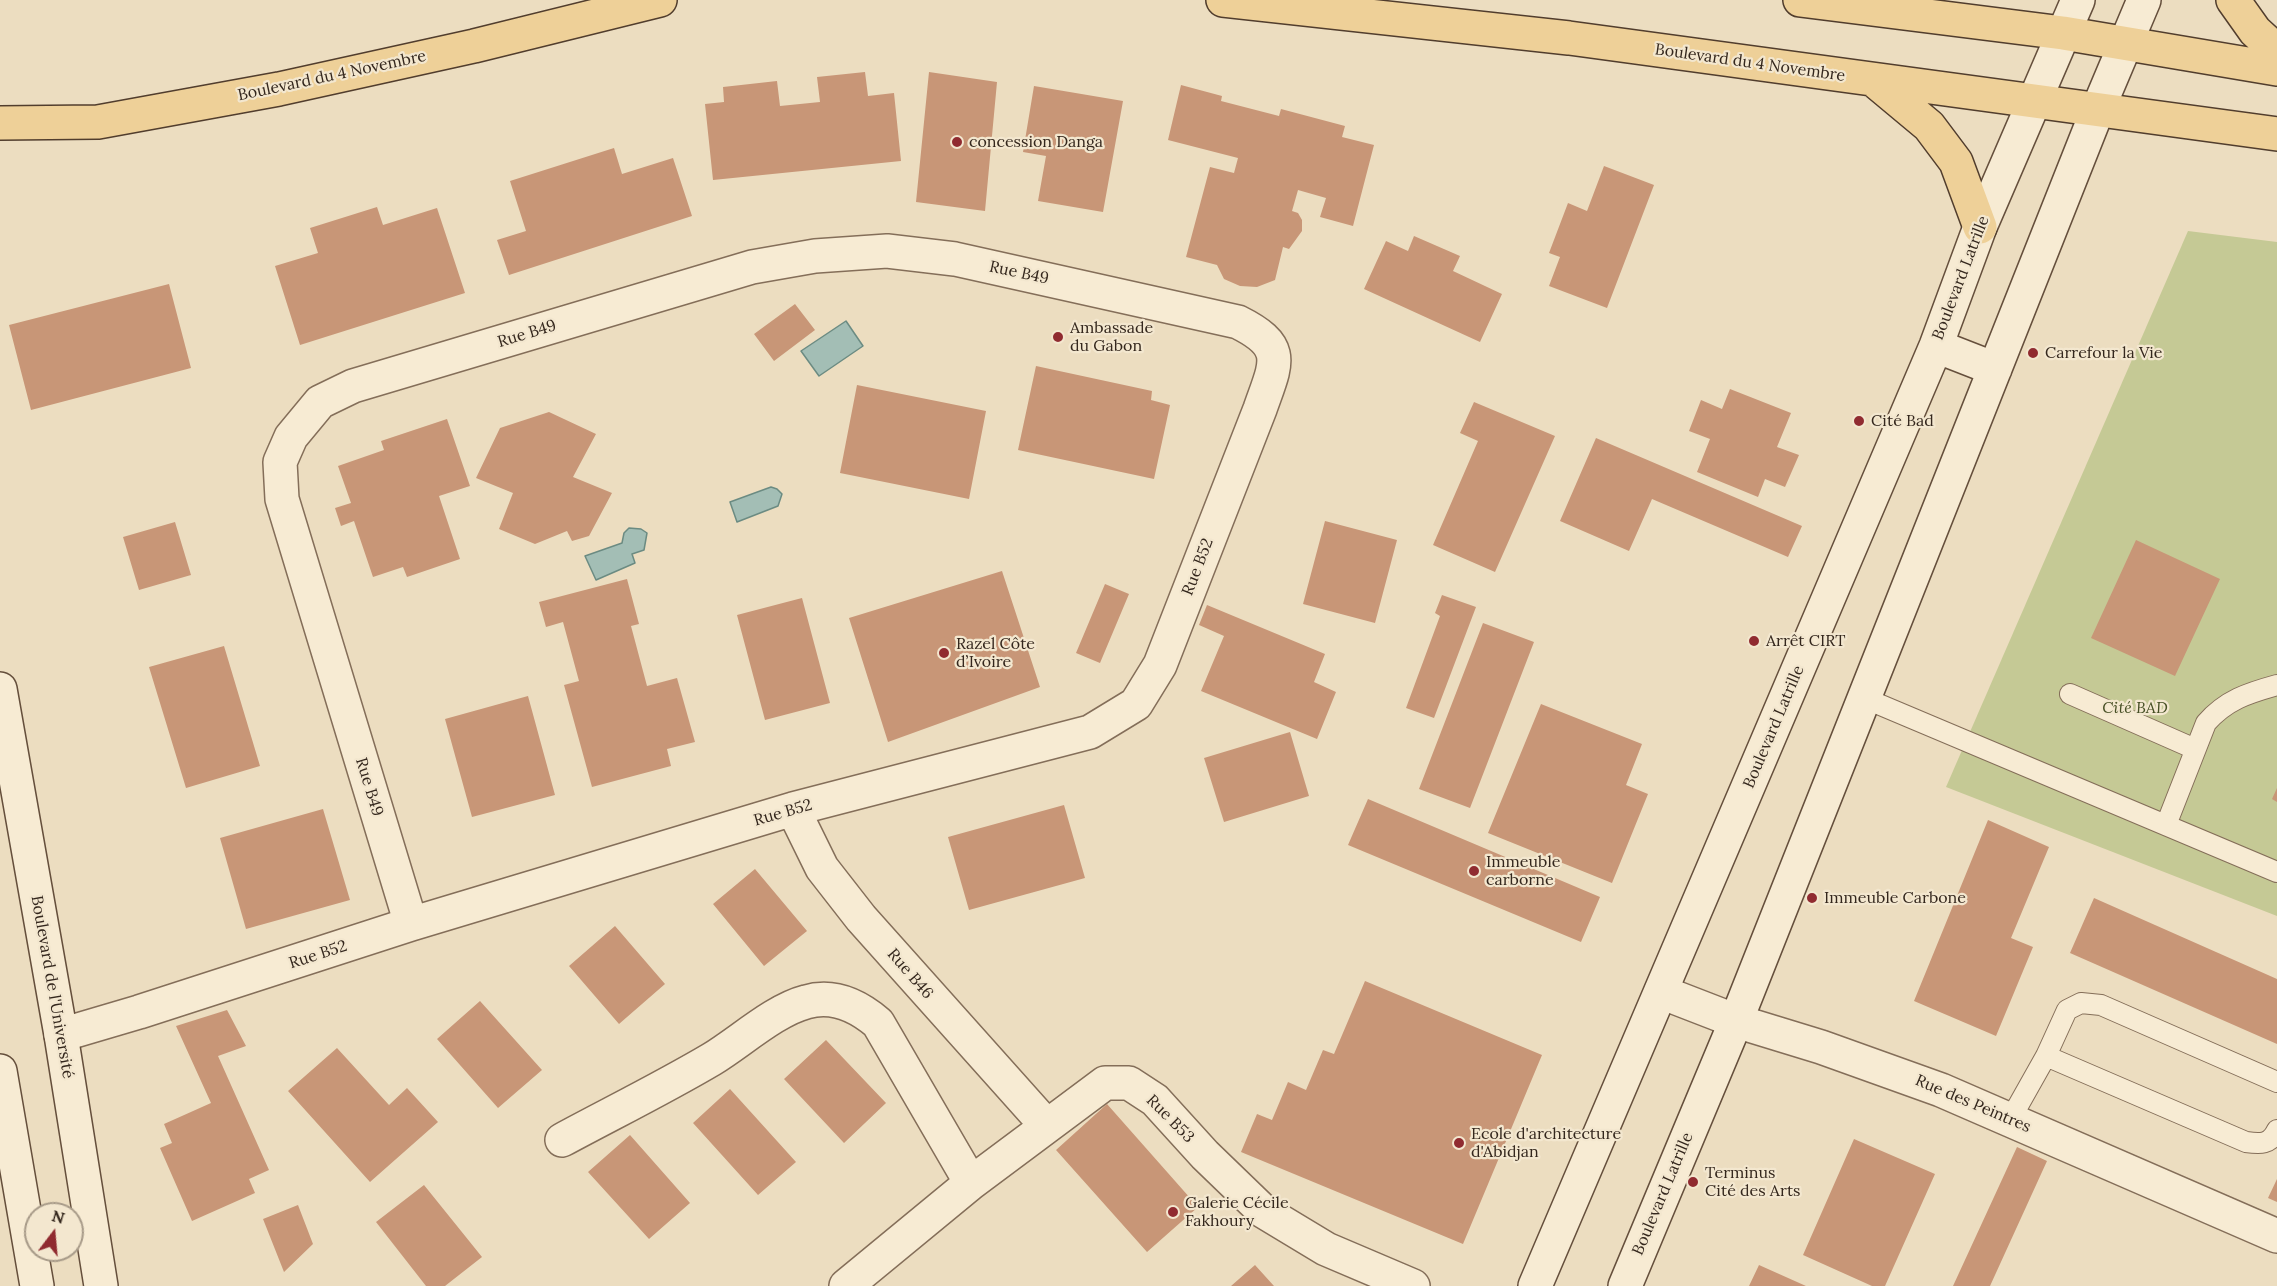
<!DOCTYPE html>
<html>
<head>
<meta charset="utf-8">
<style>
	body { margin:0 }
	#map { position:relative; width:2277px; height:1286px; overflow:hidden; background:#ecddc0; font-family:Lora,serif }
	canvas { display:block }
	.north { position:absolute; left:24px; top:1202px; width:60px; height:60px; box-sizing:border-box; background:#f3e7cf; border:2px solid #a79a88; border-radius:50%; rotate:16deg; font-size:16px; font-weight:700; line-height:24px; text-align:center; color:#34271d }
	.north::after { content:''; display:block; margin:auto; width:21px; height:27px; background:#902b30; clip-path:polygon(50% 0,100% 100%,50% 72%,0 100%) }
</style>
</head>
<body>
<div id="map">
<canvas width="2277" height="1286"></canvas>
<div class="north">N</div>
</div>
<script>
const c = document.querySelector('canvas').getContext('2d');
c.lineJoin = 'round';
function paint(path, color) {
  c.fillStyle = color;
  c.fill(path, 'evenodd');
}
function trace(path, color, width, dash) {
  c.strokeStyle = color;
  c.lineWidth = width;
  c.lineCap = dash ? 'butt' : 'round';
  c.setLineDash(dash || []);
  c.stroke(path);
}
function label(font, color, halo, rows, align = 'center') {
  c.font = font + ' Lora,serif';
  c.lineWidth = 4.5;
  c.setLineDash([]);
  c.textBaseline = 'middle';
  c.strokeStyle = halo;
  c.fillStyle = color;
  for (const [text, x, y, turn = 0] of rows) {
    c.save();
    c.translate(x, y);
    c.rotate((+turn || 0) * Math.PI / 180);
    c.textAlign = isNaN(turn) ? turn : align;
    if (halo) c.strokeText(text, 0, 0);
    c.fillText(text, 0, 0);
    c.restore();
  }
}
paint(new Path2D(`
	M 2188,231 L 2277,242 L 2277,916 L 1946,787 Z`), '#c5c995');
const water = new Path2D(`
	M 846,321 L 863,346 L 819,376 L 801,351 Z
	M 771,487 L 777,489 L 782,494 L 778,506 L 737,522 L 730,502 Z
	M 629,528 L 641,529 L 647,533 L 644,550 L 632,554 L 635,563 L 596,580 L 585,556 L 622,543 L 624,533 Z`);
paint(water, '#a3beb5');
trace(water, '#6b8b82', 1.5);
paint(new Path2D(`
	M 865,72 L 868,96 L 894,93 L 901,161 L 713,180 L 705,104 L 724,102 L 723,87 L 777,81 L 780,106 L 820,102 L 817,77 Z
	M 929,72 L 997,82 L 985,211 L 916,202 Z
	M 1181,85 L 1222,96 L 1221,101 L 1279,116 L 1281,109 L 1345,126 L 1342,137 L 1374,145 L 1353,226 L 1320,217 L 1326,198 L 1298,190 L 1292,211 L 1298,213 L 1302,220 L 1302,231 L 1289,249 L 1283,247 L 1275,280 L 1257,287 L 1240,286 L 1224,279 L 1217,265 L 1186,257 L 1210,167 L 1234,173 L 1238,158 L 1168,140 Z
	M 1034,86 L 1123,101 L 1103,212 L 1038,201 L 1046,156 L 1023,152 Z
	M 614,148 L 622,174 L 673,158 L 692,216 L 509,275 L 497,240 L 526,231 L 510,181 Z
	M 1604,166 L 1654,185 L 1607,308 L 1549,286 L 1560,257 L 1549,253 L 1568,203 L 1587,211 Z
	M 377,207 L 383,225 L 437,208 L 465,293 L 300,345 L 275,266 L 318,253 L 310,228 Z
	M 1414,236 L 1460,256 L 1453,271 L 1502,294 L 1480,342 L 1364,289 L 1386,241 L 1408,251 Z
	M 169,284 L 191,368 L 31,410 L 9,325 Z
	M 795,304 L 815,330 L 774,361 L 754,334 Z
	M 1036,366 L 1152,391 L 1151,400 L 1170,405 L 1154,479 L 1018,450 Z
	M 857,385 L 986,411 L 969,499 L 840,473 Z
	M 1730,389 L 1791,413 L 1777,447 L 1799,455 L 1785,487 L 1765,479 L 1758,497 L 1697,472 L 1710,439 L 1689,431 L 1701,400 L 1722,409 Z
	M 1474,402 L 1555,436 L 1495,572 L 1433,545 L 1478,441 L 1460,433 Z
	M 549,412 L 596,434 L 573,477 L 612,493 L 589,536 L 572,541 L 567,531 L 535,544 L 499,529 L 513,493 L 476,478 L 500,428 Z
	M 447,419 L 470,486 L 439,496 L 460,559 L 407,577 L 403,567 L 373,577 L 354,521 L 341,526 L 335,508 L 351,503 L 338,466 L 384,450 L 381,441 Z
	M 1596,438 L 1802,526 L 1788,557 L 1652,499 L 1629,551 L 1560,521 Z
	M 1325,521 L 1397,540 L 1375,623 L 1303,604 Z
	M 175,522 L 191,575 L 139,590 L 123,537 Z
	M 2136,540 L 2220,579 L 2175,676 L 2091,638 Z
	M 1002,571 L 1040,687 L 888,742 L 849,618 Z
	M 627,579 L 639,624 L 631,626 L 647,686 L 677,678 L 695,742 L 667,749 L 671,766 L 592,787 L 564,685 L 579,681 L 563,622 L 546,627 L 539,602 Z
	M 1105,584 L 1129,594 L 1100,663 L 1076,653 Z
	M 1442,595 L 1476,607 L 1434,718 L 1406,708 L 1440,616 L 1435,613 Z
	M 802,598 L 830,703 L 765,720 L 737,615 Z
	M 1207,605 L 1325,654 L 1314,682 L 1336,692 L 1317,739 L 1201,691 L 1224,636 L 1199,625 Z
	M 1483,623 L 1534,642 L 1470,808 L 1419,789 Z
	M 224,646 L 260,766 L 186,788 L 149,667 Z
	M 528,696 L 555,795 L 472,817 L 445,719 Z
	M 1541,704 L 1642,744 L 1626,785 L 1648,794 L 1612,883 L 1488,833 Z
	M 1290,732 L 1309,796 L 1224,822 L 1204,758 Z
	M 2277,788 L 2277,802 L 2272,799 Z
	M 1368,799 L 1600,897 L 1581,942 L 1348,845 Z
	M 1064,805 L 1085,878 L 969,910 L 948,837 Z
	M 323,809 L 350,900 L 246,929 L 220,838 Z
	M 1988,820 L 2049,847 L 2011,938 L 2033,947 L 1996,1036 L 1914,1001 Z
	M 755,869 L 807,931 L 764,966 L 713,904 Z
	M 2094,898 L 2277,979 L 2277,1044 L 2070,953 Z
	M 615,926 L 665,984 L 619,1024 L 569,966 Z
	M 1365,981 L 1542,1055 L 1463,1244 L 1241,1152 L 1257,1114 L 1272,1120 L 1288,1082 L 1306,1090 L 1323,1050 L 1334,1054 Z
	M 480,1001 L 542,1070 L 498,1108 L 437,1039 Z
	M 227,1010 L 246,1046 L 218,1056 L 269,1170 L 249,1179 L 255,1193 L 192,1221 L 160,1148 L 172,1143 L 164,1124 L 211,1103 L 176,1026 Z
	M 826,1040 L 886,1103 L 844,1143 L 784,1079 Z
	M 337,1048 L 389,1105 L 407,1088 L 438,1122 L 370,1182 L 288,1091 Z
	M 730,1089 L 796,1162 L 758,1195 L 693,1123 Z
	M 1107,1104 L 1198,1207 L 1147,1252 L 1056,1150 Z
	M 630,1135 L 690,1203 L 649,1239 L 588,1172 Z
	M 1854,1139 L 1935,1174 L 1885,1286 L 1872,1286 L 1803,1255 Z
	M 2017,1147 L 2047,1161 L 1990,1286 L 1953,1286 Z
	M 2277,1179 L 2277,1202 L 2268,1198 Z
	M 424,1185 L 482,1257 L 445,1286 L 426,1286 L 376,1222 Z
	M 298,1205 L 313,1244 L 284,1272 L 263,1219 Z
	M 1255,1265 L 1274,1286 L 1231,1286 Z
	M 1759,1265 L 1806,1286 L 1749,1286 Z`), '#c89677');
const service = new Path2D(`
	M 2070,694 L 2195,749
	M 1864,698 L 2277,872
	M 2166,825 L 2206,723 C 2226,700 2248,693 2277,685
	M 2046,1056 L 2246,1142 C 2260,1144 2270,1145 2277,1130
	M 2010,1120 L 2046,1056 L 2067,1010 L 2081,1003 L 2101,1005 L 2277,1082`);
const minor = new Path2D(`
	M 793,809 L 822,868 L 861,918 L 1046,1125
	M 1661,992 L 1736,1021 L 1821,1047 L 1941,1090 L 2277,1236
	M 61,1035 L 139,1012 L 411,924 L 793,809 L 1090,732 L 1136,704 L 1160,665 L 1260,409 C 1276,363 1288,347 1238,322 L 955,259 L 887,251 L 815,256 L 752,267 L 353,386 L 320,402 L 291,437 L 280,462 L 282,499 L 411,924
	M 562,1140 C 612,1113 663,1088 712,1059 C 740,1042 775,1010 806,1002 C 833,994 858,1006 878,1023 L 971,1183
	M 846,1286 L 971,1183 L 1105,1083 L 1129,1083 L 1155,1100 L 1205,1155 L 1263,1211 L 1326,1249 L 1413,1286`);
const secondary = new Path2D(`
	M 1936,346 L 1995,369
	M 0,689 L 61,1035 L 101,1286
	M 0,1071 L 37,1286
	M 1535,1286 L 1936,346 L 1980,227 L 2078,0
	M 1625,1286 L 1736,1021 L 2098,109 L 2144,0`);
const primary = new Path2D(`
	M 1223,0 L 1569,38 L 2277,134
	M 1800,0 L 2063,33 L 2277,69
	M 2233,0 L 2255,31 L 2277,51
	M 1875,81 L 1929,126 L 1956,162 L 1980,227
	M 0,123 L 98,122 L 279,89 L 474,46 L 660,0`);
trace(service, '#846e59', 22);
trace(minor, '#846e59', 36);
trace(secondary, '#654f3c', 36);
trace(primary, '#513d2d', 36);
trace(service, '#f7ebd3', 20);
trace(minor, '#f7ebd3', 33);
trace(secondary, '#f7ebd3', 33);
trace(primary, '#eed098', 33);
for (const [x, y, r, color] of [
	[957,142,6,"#902b30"],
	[1058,337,6,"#902b30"],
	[2033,353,6,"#902b30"],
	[1859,421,6,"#902b30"],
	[1754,641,6,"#902b30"],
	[944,653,6,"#902b30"],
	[1474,871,6,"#902b30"],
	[1812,898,6,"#902b30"],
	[1459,1143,6,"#902b30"],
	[1693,1182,6,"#902b30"],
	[1173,1212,6,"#902b30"]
]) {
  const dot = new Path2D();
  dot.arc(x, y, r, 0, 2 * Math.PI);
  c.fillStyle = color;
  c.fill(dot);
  trace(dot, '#f3e7cf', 2);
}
label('16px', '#34271d', '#f3e7cf', [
	["Boulevard du 4 Novembre",1750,63,8],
	["Boulevard du 4 Novembre",332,76,-12],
	["Rue B49",1019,273,12],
	["Boulevard Latrille",1961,278,-69],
	["Rue B49",527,334,-17],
	["Rue B52",1198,567,-69],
	["Boulevard Latrille",1774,727,-67],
	["Rue B49",369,787,73],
	["Rue B52",783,813,-16],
	["Rue B52",318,955,-18],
	["Rue B46",910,974,49],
	["Boulevard de l'Université",52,987,80],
	["Rue des Peintres",1973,1104,23],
	["Rue B53",1170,1119,45],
	["Boulevard Latrille",1663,1194,-67]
]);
label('16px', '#34271d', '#f3e7cf', [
	["concession Danga",969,142],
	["Ambassade",1070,328],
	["du Gabon",1070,346],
	["Carrefour la Vie",2045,353],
	["Cité Bad",1871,421],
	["Arrêt CIRT",1766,641],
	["Razel Côte",956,644],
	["d’Ivoire",956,662],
	["Immeuble",1486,862],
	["carborne",1486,880],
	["Immeuble Carbone",1824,898],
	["Ecole d'architecture",1471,1134],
	["d'Abidjan",1471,1152],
	["Terminus",1705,1173],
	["Cité des Arts",1705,1191],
	["Galerie Cécile",1185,1203],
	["Fakhoury",1185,1221]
], 'left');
label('italic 16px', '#464f24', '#f3e7cf', [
	["Cité BAD",2135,708]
]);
</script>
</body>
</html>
